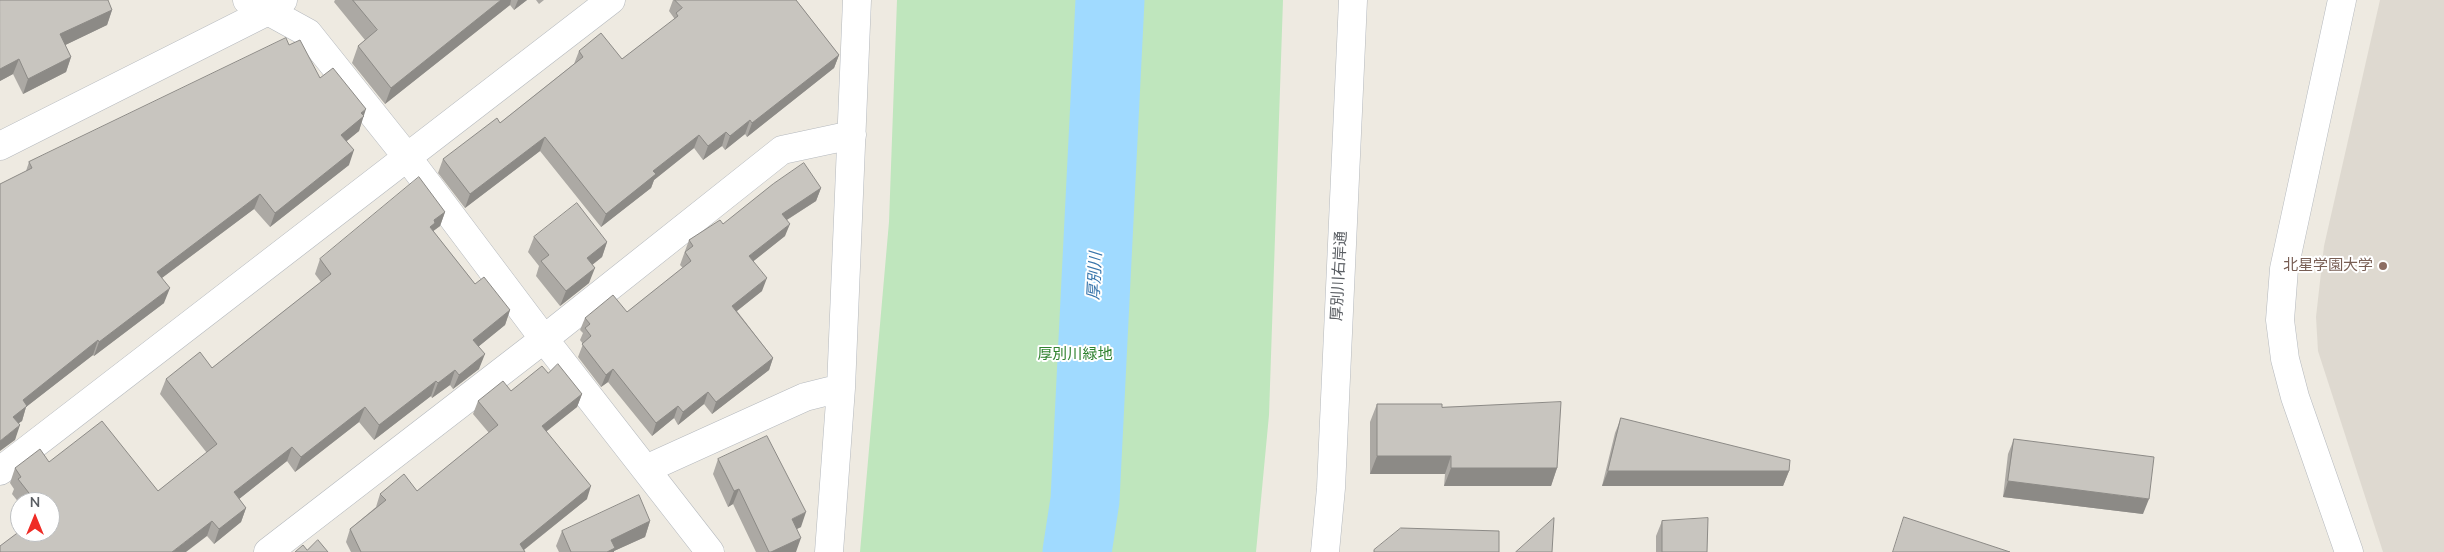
<!DOCTYPE html>
<html>
<head>
<meta charset="utf-8">
<style>
	body { margin:0 }
	#map { position:relative; width:2444px; height:552px; overflow:hidden; background:#eeeae1; font-family:"Nunito Sans",sans-serif }
	canvas { display:block }
	.north { position:absolute; left:10px; top:492px; width:50px; height:50px; box-sizing:border-box; background:#fff; border:1px solid #bdbfc1; border-radius:50%; rotate:0deg; font-size:14px; font-weight:700; line-height:20px; text-align:center; color:#5a5e63 }
	.north::after { content:''; display:block; margin:auto; width:18px; height:22px; background:#ef2c26; clip-path:polygon(50% 0,100% 100%,50% 72%,0 100%) }
</style>
</head>
<body>
<div id="map">
<canvas width="2444" height="552"></canvas>
<div class="north">N</div>
</div>
<script>
const c = document.querySelector('canvas').getContext('2d');
c.lineJoin = 'round';
function paint(path, color) {
  c.fillStyle = color;
  c.fill(path, 'evenodd');
}
function trace(path, color, width, dash) {
  c.strokeStyle = color;
  c.lineWidth = width;
  c.lineCap = dash ? 'butt' : 'round';
  c.setLineDash(dash || []);
  c.stroke(path);
}
function label(font, color, halo, rows, align = 'center') {
  c.font = font + ' "Nunito Sans","Noto Sans JP",sans-serif';
  c.lineWidth = 4;
  c.setLineDash([]);
  c.textBaseline = 'middle';
  c.strokeStyle = halo;
  c.fillStyle = color;
  for (const [text, x, y, turn = 0] of rows) {
    c.save();
    c.translate(x, y);
    c.rotate((+turn || 0) * Math.PI / 180);
    c.textAlign = isNaN(turn) ? turn : align;
    if (halo) c.strokeText(text, 0, 0);
    c.fillText(text, 0, 0);
    c.restore();
  }
}
paint(new Path2D(`
	M 2380,0 L 2444,0 L 2444,552 L 2383,552 L 2318,351 L 2316,317 L 2324,246 Z`), '#ded9d0');
paint(new Path2D(`
	M 897,0 L 1283,0 L 1269,415 L 1256,552 L 860,552 L 889,222 Z`), '#bfe6bd');
trace(new Path2D(`
	M 1077,552 L 1085,500 L 1110,0`), '#a0daff', 69);
const minor = new Path2D(`
	M 283,0 L 268,11 L 308,33 L 407,157 L 544,339 L 710,552
	M 0,146 L 268,11 L 247,0
	M 646,469 L 805,397 L 841,388
	M 0,471 L 611,0
	M 268,552 L 544,339 L 782,150 L 852,135
	M 829,552 L 841,388 L 857,0
	M 1325,552 L 1331,488 L 1353,0`);
const tertiary = new Path2D(`
	M 2342,0 L 2284,269 L 2280,320 L 2285,359 L 2295,397 L 2349,552`);
trace(minor, '#b4b8bd', 29);
trace(tertiary, '#b4b8bd', 29);
trace(minor, '#fff', 28);
trace(tertiary, '#fff', 28);
paint(new Path2D(`
	M 0,0 L 112,10 L 107,25 L 65,45 L 71,57 L 66,72 L 23,94 L 13,74 L 0,81 Z
	M 335,0 L 527,0 L 514,10 L 510,5 L 385,104 L 352,63 L 358,46 L 365,40 L 334,2 Z
	M 536,0 L 544,0 L 539,4 Z
	M 673,0 L 796,0 L 839,55 L 834,68 L 747,137 L 745,134 L 725,150 L 722,146 L 703,160 L 694,148 L 654,180 L 651,188 L 601,227 L 540,151 L 465,208 L 438,173 L 443,159 L 500,123 L 574,64 L 579,51 L 622,59 L 674,20 L 674,18 L 669,11 Z
	M 289,45 L 320,78 L 363,116 L 359,131 L 346,141 L 349,165 L 270,227 L 254,209 L 162,278 L 164,303 L 94,356 L 93,355 L 26,407 L 22,421 L 18,423 L 15,440 L 26,171 L 29,162 Z
	M 821,188 L 816,201 L 787,220 L 785,236 L 753,261 L 762,291 L 737,311 L 773,358 L 769,370 L 712,414 L 704,404 L 678,425 L 674,418 L 652,436 L 608,382 L 601,387 L 578,357 L 583,344 L 580,340 L 583,333 L 580,330 L 585,318 L 627,312 L 683,268 L 680,265 L 689,240 L 723,224 Z
	M 445,212 L 440,226 L 433,231 L 475,284 L 510,310 L 505,325 L 478,347 L 479,369 L 453,389 L 450,385 L 432,398 L 431,396 L 374,440 L 359,422 L 295,472 L 287,461 L 239,499 L 246,508 L 241,522 L 214,544 L 207,536 L 50,532 L 50,502 L 20,502 L 20,504 L 12,494 L 14,489 L 10,483 L 15,468 L 49,462 L 158,491 L 207,453 L 160,394 L 166,379 L 212,368 L 321,282 L 315,274 L 320,259 Z
	M 534,237 L 607,242 L 602,257 L 592,265 L 589,283 L 560,306 L 536,276 L 539,266 L 528,252 Z
	M 548,373 L 582,394 L 577,407 L 546,431 L 587,499 L 524,550 L 525,552 L 351,552 L 346,542 L 350,529 L 376,507 L 380,494 L 417,491 L 489,433 L 473,414 L 478,401 L 511,391 Z
	M 1377,404 L 1442,407 L 1557,468 L 1551,486 L 1444,486 L 1445,474 L 1370,474 L 1370,422 Z
	M 1621,418 L 1789,471 L 1783,486 L 1602,486 L 1615,433 Z
	M 2014,439 L 2143,514 L 2003,497 L 2008,454 Z
	M 718,459 L 801,527 L 797,529 L 796,552 L 756,552 L 733,504 L 728,507 L 713,474 Z
	M 650,521 L 645,537 L 614,551 L 614,552 L 559,552 L 556,546 L 562,531 Z
	M 1662,521 L 1707,552 L 1656,552 L 1656,536 Z`), '#aca9a4');
paint(new Path2D(`
	M 501,0 L 511,0 L 510,5 L 385,104 L 391,88 Z
	M 518,0 L 527,0 L 514,10 Z
	M 112,10 L 107,25 L 55,50 L 60,34 Z
	M 839,55 L 834,68 L 747,137 L 752,123 Z
	M 71,57 L 66,72 L 23,94 L 28,79 Z
	M 19,59 L 13,74 L 0,81 L 0,69 Z
	M 366,109 L 359,131 L 336,150 L 341,135 L 361,113 Z
	M 750,120 L 745,134 L 725,150 L 730,136 Z
	M 726,132 L 722,146 L 703,160 L 708,146 Z
	M 699,135 L 694,148 L 654,180 L 651,188 L 601,227 L 606,214 L 653,171 Z
	M 545,137 L 540,151 L 465,208 L 470,194 Z
	M 354,150 L 349,165 L 270,227 L 275,213 Z
	M 821,188 L 816,201 L 777,226 L 782,214 Z
	M 260,194 L 254,209 L 151,286 L 157,272 Z
	M 445,212 L 440,226 L 432,232 L 430,227 L 434,220 Z
	M 790,224 L 785,236 L 745,268 L 749,256 Z
	M 607,242 L 602,257 L 582,273 L 587,258 Z
	M 595,268 L 589,283 L 560,306 L 566,291 Z
	M 767,278 L 762,291 L 728,318 L 732,306 Z
	M 170,288 L 164,303 L 94,356 L 99,342 Z
	M 510,310 L 505,325 L 468,355 L 473,340 Z
	M 98,340 L 93,355 L 26,407 L 22,421 L 8,431 L 13,417 L 23,400 Z
	M 485,354 L 479,369 L 453,389 L 459,375 Z
	M 773,358 L 769,370 L 712,414 L 716,402 Z
	M 613,369 L 608,382 L 601,387 L 606,375 Z
	M 455,370 L 450,385 L 432,398 L 438,383 Z
	M 436,381 L 431,396 L 374,440 L 379,425 Z
	M 708,392 L 704,404 L 678,425 L 683,412 Z
	M 582,394 L 577,407 L 537,439 L 542,426 Z
	M 678,406 L 674,418 L 652,436 L 656,423 Z
	M 365,407 L 359,422 L 295,472 L 301,457 Z
	M 20,425 L 15,440 L 0,451 L 0,441 Z
	M 292,447 L 287,461 L 229,507 L 234,492 Z
	M 1377,456 L 1451,456 L 1445,474 L 1370,474 Z
	M 1451,468 L 1557,468 L 1551,486 L 1444,486 Z
	M 1608,471 L 1789,471 L 1783,486 L 1602,486 Z
	M 2008,481 L 2149,499 L 2143,514 L 2003,497 Z
	M 591,486 L 587,499 L 521,552 L 520,544 Z
	M 739,489 L 733,504 L 728,507 L 734,491 Z
	M 246,508 L 241,522 L 214,544 L 219,529 Z
	M 806,512 L 801,527 L 786,534 L 792,519 Z
	M 212,521 L 207,536 L 186,552 L 172,552 Z
	M 650,521 L 645,537 L 614,551 L 614,552 L 607,552 L 611,540 Z
	M 801,538 L 796,552 L 771,552 Z`), '#8c8a86');
const building = new Path2D(`
	M 0,0 L 108,0 L 112,10 L 60,34 L 71,57 L 28,79 L 19,59 L 0,69 Z
	M 353,0 L 501,0 L 391,88 L 358,46 L 377,30 Z
	M 675,0 L 796,0 L 839,55 L 752,123 L 750,120 L 730,136 L 726,132 L 708,146 L 699,135 L 653,171 L 656,174 L 606,214 L 545,137 L 470,194 L 443,159 L 497,118 L 500,123 L 583,57 L 579,51 L 601,33 L 622,59 L 678,16 L 676,13 L 682,8 Z
	M 286,38 L 289,45 L 300,40 L 320,78 L 333,68 L 366,109 L 361,113 L 364,116 L 341,135 L 354,150 L 275,213 L 260,194 L 157,272 L 170,288 L 99,342 L 98,340 L 23,400 L 27,406 L 13,417 L 20,425 L 0,441 L 0,184 L 32,168 L 29,162 Z
	M 804,163 L 821,188 L 782,214 L 790,224 L 749,256 L 767,278 L 732,306 L 773,358 L 716,402 L 708,392 L 683,412 L 678,406 L 656,423 L 613,369 L 606,375 L 582,344 L 591,336 L 585,328 L 590,324 L 585,318 L 613,295 L 627,312 L 691,261 L 685,252 L 693,246 L 689,240 L 720,220 L 723,224 L 773,184 Z
	M 419,177 L 445,212 L 434,220 L 435,223 L 430,227 L 475,284 L 484,277 L 510,310 L 473,340 L 485,354 L 459,375 L 455,370 L 438,383 L 436,381 L 379,425 L 365,407 L 301,457 L 292,447 L 234,492 L 246,508 L 219,529 L 212,521 L 172,552 L 0,552 L 0,546 L 20,531 L 50,532 L 50,502 L 36,502 L 18,479 L 21,477 L 15,468 L 40,449 L 49,462 L 102,421 L 158,491 L 217,444 L 166,379 L 200,352 L 212,368 L 284,311 L 331,274 L 320,259 Z
	M 577,203 L 607,242 L 587,258 L 595,268 L 566,291 L 541,261 L 549,255 L 534,237 Z
	M 558,364 L 582,394 L 542,426 L 591,486 L 520,544 L 525,552 L 361,552 L 350,529 L 386,500 L 380,494 L 404,474 L 417,491 L 498,425 L 478,401 L 503,381 L 511,391 L 542,366 L 548,373 Z
	M 1561,402 L 1557,468 L 1451,468 L 1451,456 L 1377,456 L 1377,404 L 1442,404 L 1442,407 Z
	M 1621,418 L 1790,460 L 1789,471 L 1608,471 Z
	M 767,436 L 806,512 L 792,519 L 801,538 L 771,552 L 769,552 L 739,489 L 734,491 L 718,459 Z
	M 2014,439 L 2154,457 L 2149,499 L 2008,481 Z
	M 639,495 L 650,521 L 611,540 L 615,548 L 607,552 L 571,552 L 562,531 Z
	M 1904,517 L 2010,552 L 1893,552 Z
	M 1554,518 L 1552,552 L 1516,552 Z
	M 1708,518 L 1707,552 L 1662,552 L 1662,521 Z
	M 1401,528 L 1499,531 L 1499,552 L 1374,552 L 1374,550 Z
	M 318,540 L 328,552 L 295,552 L 303,545 L 307,550 Z`);
paint(building, '#c8c5bf');
trace(building, '#8c8a86', 1);
for (const [x, y, r, color] of [
	[2383,266,5,"#8d6e63"]
]) {
  const dot = new Path2D();
  dot.arc(x, y, r, 0, 2 * Math.PI);
  c.fillStyle = color;
  c.fill(dot);
  trace(dot, '#fff', 2);
}
label('15px', '#785e54', '#fff', [
	["北星学園大学",2373,266]
], 'right');
label('15px', '#5a5e63', '#fff', [
	["厚別川右岸通",1340,276,-87]
]);
label('15px', '#318331', '#fff', [
	["厚別川緑地",1075,355]
]);
label('italic 16px', '#3875ab', '#fff', [
	["厚別川",1096,276,-87]
]);
</script>
</body>
</html>
